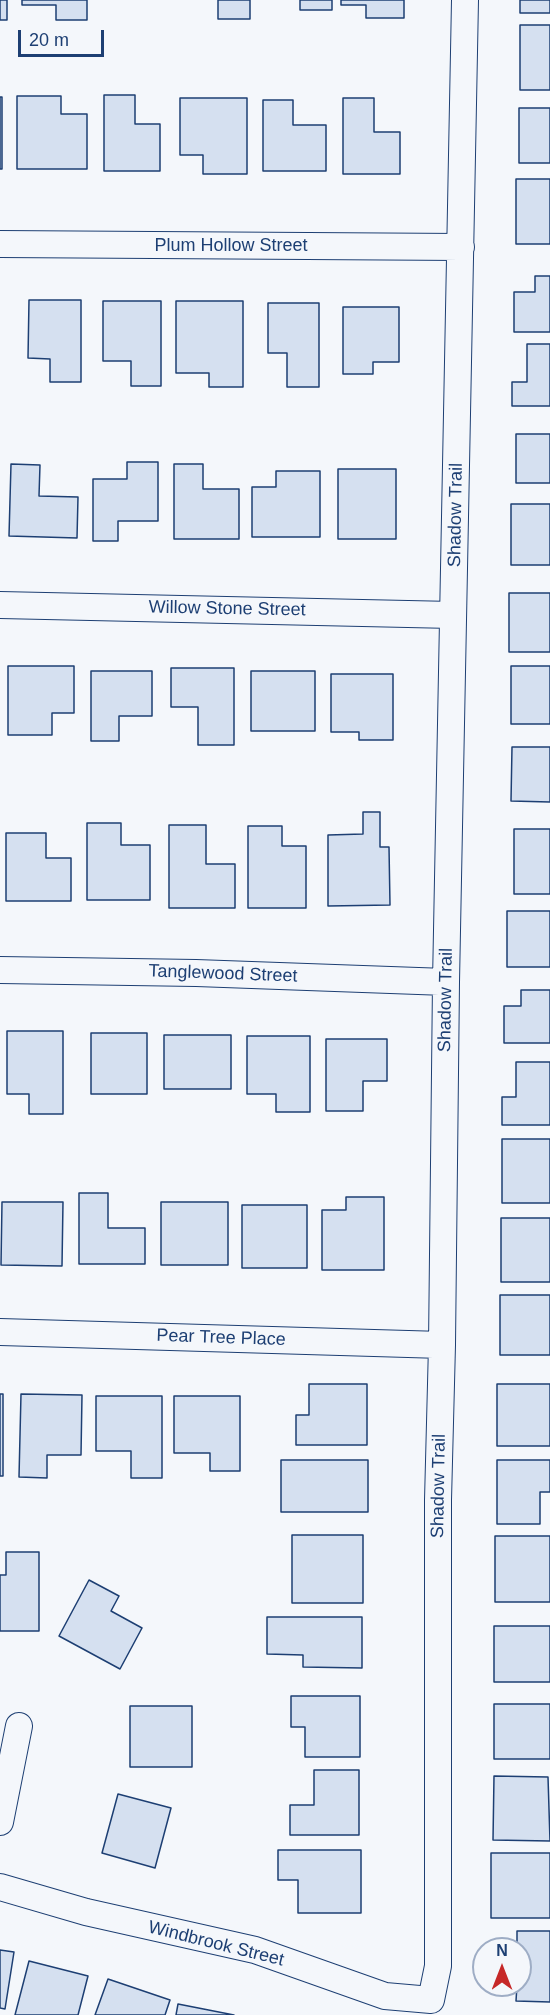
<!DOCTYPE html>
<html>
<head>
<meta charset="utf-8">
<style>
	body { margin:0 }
	#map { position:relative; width:550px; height:2015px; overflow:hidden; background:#f4f7fb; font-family:Helvetica,sans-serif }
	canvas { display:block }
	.north { position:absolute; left:472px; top:1937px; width:60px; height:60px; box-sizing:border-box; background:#f4f7fb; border:2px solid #9eadc5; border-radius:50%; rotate:0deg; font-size:16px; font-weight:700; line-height:24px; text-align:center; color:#1d3f73 }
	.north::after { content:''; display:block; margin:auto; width:21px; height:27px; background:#c62828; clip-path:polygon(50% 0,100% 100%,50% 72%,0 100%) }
	.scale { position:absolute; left:18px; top:30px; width:86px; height:27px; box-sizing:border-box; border:3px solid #1d3f73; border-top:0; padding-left:8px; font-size:18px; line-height:21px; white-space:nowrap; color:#1d3f73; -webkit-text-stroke:4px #f4f7fb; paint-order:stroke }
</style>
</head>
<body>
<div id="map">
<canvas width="550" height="2015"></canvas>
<div class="north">N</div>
<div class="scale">20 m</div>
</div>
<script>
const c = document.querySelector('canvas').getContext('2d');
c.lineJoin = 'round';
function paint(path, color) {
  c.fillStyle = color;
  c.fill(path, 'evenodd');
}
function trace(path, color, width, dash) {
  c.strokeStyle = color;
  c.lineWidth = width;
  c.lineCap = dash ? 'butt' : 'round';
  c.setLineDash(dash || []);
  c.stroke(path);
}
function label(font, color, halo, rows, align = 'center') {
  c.font = font + ' Helvetica,sans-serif';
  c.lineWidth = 4.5;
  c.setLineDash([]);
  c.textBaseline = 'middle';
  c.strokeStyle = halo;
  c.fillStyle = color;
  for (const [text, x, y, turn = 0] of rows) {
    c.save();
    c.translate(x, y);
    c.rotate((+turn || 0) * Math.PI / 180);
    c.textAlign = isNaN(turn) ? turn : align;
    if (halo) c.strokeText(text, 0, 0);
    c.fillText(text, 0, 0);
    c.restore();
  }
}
const building = new Path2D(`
	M 0,0 L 7,0 L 7,20 L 0,20 Z
	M 22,0 L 87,0 L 87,20 L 56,20 L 56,5 L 22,5 Z
	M 218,0 L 250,0 L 250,19 L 218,19 Z
	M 300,0 L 332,0 L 332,10 L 300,10 Z
	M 341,0 L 404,0 L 404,18 L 366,18 L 366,5 L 341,5 Z
	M 520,0 L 550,0 L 550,13 L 520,13 Z
	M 520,25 L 550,25 L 550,90 L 520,90 Z
	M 104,95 L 135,95 L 135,124 L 160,124 L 160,171 L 104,171 Z
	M 17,96 L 61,96 L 61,114 L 87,114 L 87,169 L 17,169 Z
	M 0,97 L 2,97 L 2,169 L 0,169 Z
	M 180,98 L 247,98 L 247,174 L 203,174 L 203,155 L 180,155 Z
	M 343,98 L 374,98 L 374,132 L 400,132 L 400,174 L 343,174 Z
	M 263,100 L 293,100 L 293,125 L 326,125 L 326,171 L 263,171 Z
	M 519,108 L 550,108 L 550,163 L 519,163 Z
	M 516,179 L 550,179 L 550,244 L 516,244 Z
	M 535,276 L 550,276 L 550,332 L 514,332 L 514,292 L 535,292 Z
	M 29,300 L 81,300 L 81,382 L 50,382 L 50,359 L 28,358 Z
	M 103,301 L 161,301 L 161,386 L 131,386 L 131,361 L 103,361 Z
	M 176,301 L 243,301 L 243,387 L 209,387 L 209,373 L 176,373 Z
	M 268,303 L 319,303 L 319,387 L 287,387 L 287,353 L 268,353 Z
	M 343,307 L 399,307 L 399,362 L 373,362 L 373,374 L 343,374 Z
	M 527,344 L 550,344 L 550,406 L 512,406 L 512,382 L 527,382 Z
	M 516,434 L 550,434 L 550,483 L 516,483 Z
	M 127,462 L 158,462 L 158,521 L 118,521 L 118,541 L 93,541 L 93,479 L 127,479 Z
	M 11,464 L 40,465 L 39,496 L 78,497 L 77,538 L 9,536 Z
	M 174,464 L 203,464 L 203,489 L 239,489 L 239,539 L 174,539 Z
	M 338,469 L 396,469 L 396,539 L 338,539 Z
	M 276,471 L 320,471 L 320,537 L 252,537 L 252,487 L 276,487 Z
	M 511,504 L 550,504 L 550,565 L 511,565 Z
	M 509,593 L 550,593 L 550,652 L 509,652 Z
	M 8,666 L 74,666 L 74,713 L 52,713 L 52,735 L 8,735 Z
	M 511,666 L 550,666 L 550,724 L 511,724 Z
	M 171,668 L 234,668 L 234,745 L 198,745 L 198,707 L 171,707 Z
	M 91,671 L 152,671 L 152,716 L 119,716 L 119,741 L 91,741 Z
	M 251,671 L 315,671 L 315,731 L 251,731 Z
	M 331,674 L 393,674 L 393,740 L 359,740 L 359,732 L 331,732 Z
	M 512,747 L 550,747 L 550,802 L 511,801 Z
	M 363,812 L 380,812 L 380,847 L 389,847 L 390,905 L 328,906 L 328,835 L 363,834 Z
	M 87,823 L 121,823 L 121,845 L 150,845 L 150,900 L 87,900 Z
	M 169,825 L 206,825 L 206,864 L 235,864 L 235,908 L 169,908 Z
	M 248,826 L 282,826 L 282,846 L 306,846 L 306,908 L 248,908 Z
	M 514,829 L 550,829 L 550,894 L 514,894 Z
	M 6,833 L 46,833 L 46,858 L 71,858 L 71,901 L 6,901 Z
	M 507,911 L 550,911 L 550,967 L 507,967 Z
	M 521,990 L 550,990 L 550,1043 L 504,1043 L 504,1006 L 521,1006 Z
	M 7,1031 L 63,1031 L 63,1114 L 29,1114 L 29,1094 L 7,1094 Z
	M 91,1033 L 147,1033 L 147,1094 L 91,1094 Z
	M 164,1035 L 231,1035 L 231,1089 L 164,1089 Z
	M 247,1036 L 310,1036 L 310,1112 L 276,1112 L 276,1094 L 247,1094 Z
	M 326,1039 L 387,1039 L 387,1081 L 363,1081 L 363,1111 L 326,1111 Z
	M 516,1062 L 550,1062 L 550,1125 L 502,1125 L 502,1097 L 516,1097 Z
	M 502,1139 L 550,1139 L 550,1203 L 502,1203 Z
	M 79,1193 L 108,1193 L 108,1228 L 145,1228 L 145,1264 L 79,1264 Z
	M 346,1197 L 384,1197 L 384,1270 L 322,1270 L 322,1210 L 346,1210 Z
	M 2,1202 L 63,1202 L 62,1266 L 1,1265 Z
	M 161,1202 L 228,1202 L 228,1265 L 161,1265 Z
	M 242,1205 L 307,1205 L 307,1268 L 242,1268 Z
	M 501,1218 L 550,1218 L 550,1282 L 501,1282 Z
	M 500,1295 L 550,1295 L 550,1355 L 500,1355 Z
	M 309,1384 L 367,1384 L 367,1445 L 296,1445 L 296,1415 L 309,1415 Z
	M 497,1384 L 550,1384 L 550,1446 L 497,1446 Z
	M 0,1394 L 3,1394 L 3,1476 L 0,1476 Z
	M 21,1394 L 82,1395 L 81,1455 L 47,1455 L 47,1478 L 19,1477 Z
	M 96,1396 L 162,1396 L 162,1478 L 131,1478 L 131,1451 L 96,1451 Z
	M 174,1396 L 240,1396 L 240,1471 L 210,1471 L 210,1453 L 174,1453 Z
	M 281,1460 L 368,1460 L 368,1512 L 281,1512 Z
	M 497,1460 L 550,1460 L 550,1492 L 540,1492 L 540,1524 L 497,1524 Z
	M 292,1535 L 363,1535 L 363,1603 L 292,1603 Z
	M 495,1536 L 550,1536 L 550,1602 L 495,1602 Z
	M 6,1552 L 39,1552 L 39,1631 L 0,1631 L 0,1575 L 6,1575 Z
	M 89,1580 L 119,1596 L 111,1611 L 142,1628 L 120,1669 L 59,1636 Z
	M 267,1617 L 362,1617 L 362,1668 L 303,1667 L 303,1655 L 267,1654 Z
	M 494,1626 L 550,1626 L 550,1682 L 494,1682 Z
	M 291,1696 L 360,1696 L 360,1757 L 305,1757 L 305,1727 L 291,1727 Z
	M 494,1704 L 550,1704 L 550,1759 L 494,1759 Z
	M 130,1706 L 192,1706 L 192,1767 L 130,1767 Z
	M 314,1770 L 359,1770 L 359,1835 L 290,1835 L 290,1805 L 314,1805 Z
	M 494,1776 L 548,1777 L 550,1841 L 493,1840 Z
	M 118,1794 L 171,1808 L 155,1868 L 102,1853 Z
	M 278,1850 L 361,1850 L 361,1913 L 298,1913 L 298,1880 L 278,1880 Z
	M 491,1853 L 550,1853 L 550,1918 L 491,1918 Z
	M 517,1931 L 550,1931 L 550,2002 L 516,2001 L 517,1985 L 520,1985 L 520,1949 L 517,1949 Z
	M 0,1950 L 14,1952 L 5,2009 L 0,2008 Z
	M 29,1961 L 88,1976 L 78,2015 L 15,2015 Z
	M 108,1979 L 170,2000 L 165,2015 L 95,2015 Z
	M 178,2004 L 234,2015 L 176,2015 Z`);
paint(building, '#d5e0f0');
trace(building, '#1d3f73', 1.5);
const street = new Path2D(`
	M 0,244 L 461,247
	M 0,605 L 453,615
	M 0,970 L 196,973 L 446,982
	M 0,1332 L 442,1345
	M 0,1822 L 19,1726
	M 0,1887 L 86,1912 L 255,1950 L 385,1996 L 431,2000 L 438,1966 L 438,1500 L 442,1345 L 446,982 L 465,0`);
trace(street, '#1d3f73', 28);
trace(street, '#f4f7fb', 26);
label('18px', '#1d3f73', '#f4f7fb', [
	["Plum Hollow Street",231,246],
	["Shadow Trail",456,515,-89],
	["Willow Stone Street",227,609,1],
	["Tanglewood Street",223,974,2],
	["Shadow Trail",446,1000,-89],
	["Pear Tree Place",221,1338,2],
	["Shadow Trail",439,1486,-89],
	["Windbrook Street",216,1944,14]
]);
</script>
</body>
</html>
